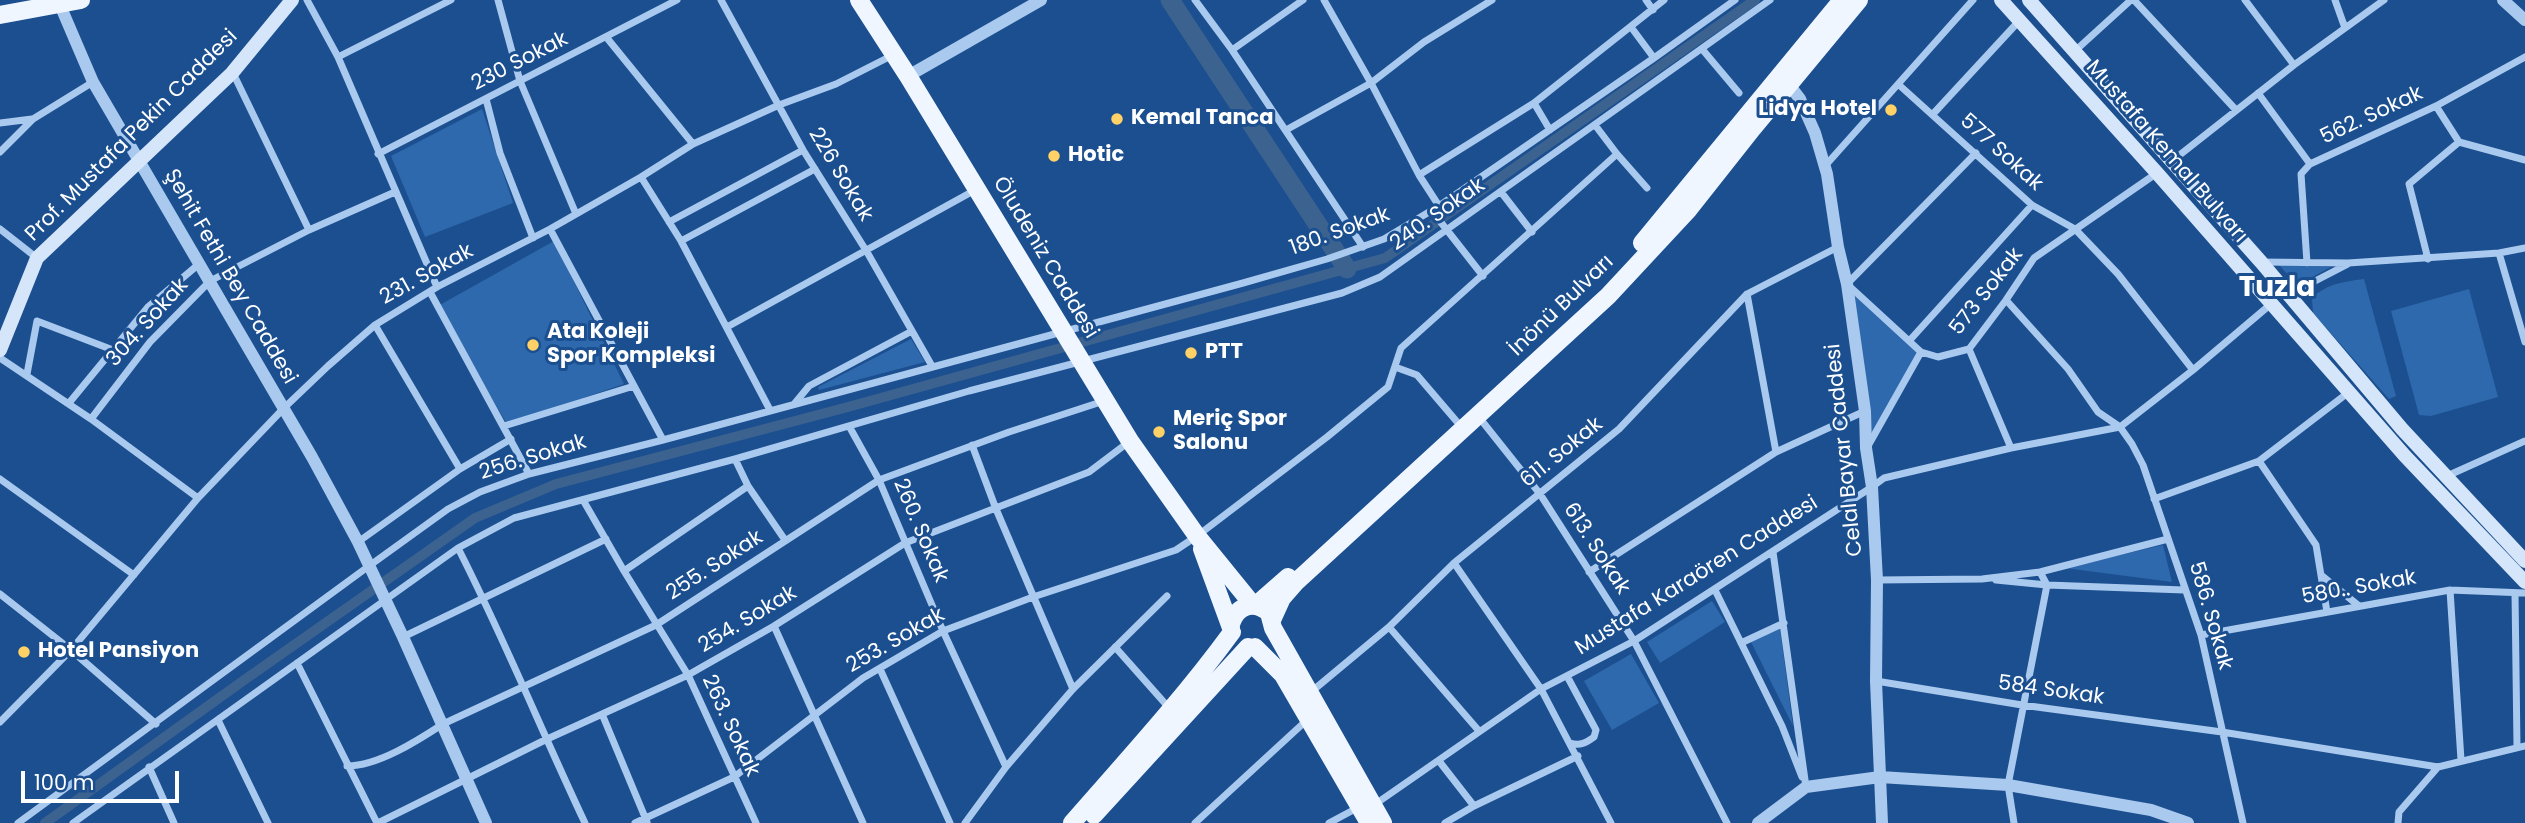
<!DOCTYPE html>
<html>
<head>
<meta charset="utf-8">
<style>
	body { margin:0 }
	#map { position:relative; width:2525px; height:823px; overflow:hidden; background:#1b4f8f; font-family:Poppins,sans-serif }
	canvas { display:block }
	.scale { position:absolute; left:21px; top:771px; width:158px; height:32px; box-sizing:border-box; border:4px solid #fff; border-top:0; padding-left:9px; font-size:21px; line-height:24px; white-space:nowrap; color:#fff; -webkit-text-stroke:5px #1b4f8f; paint-order:stroke }
</style>
</head>
<body>
<div id="map">
<canvas width="2525" height="823"></canvas>
<div class="scale">100 m</div>
</div>
<script>
const c = document.querySelector('canvas').getContext('2d');
c.lineJoin = 'round';
function paint(path, color) {
  c.fillStyle = color;
  c.fill(path, 'evenodd');
}
function trace(path, color, width, dash) {
  c.strokeStyle = color;
  c.lineWidth = width;
  c.lineCap = dash ? 'butt' : 'round';
  c.setLineDash(dash || []);
  c.stroke(path);
}
function label(font, color, halo, rows, align = 'center') {
  c.font = font + ' Poppins,sans-serif';
  c.lineWidth = 6;
  c.setLineDash([]);
  c.textBaseline = 'middle';
  c.strokeStyle = halo;
  c.fillStyle = color;
  for (const [text, x, y, turn = 0] of rows) {
    c.save();
    c.translate(x, y);
    c.rotate((+turn || 0) * Math.PI / 180);
    c.textAlign = isNaN(turn) ? turn : align;
    if (halo) c.strokeText(text, 0, 0);
    c.fillText(text, 0, 0);
    c.restore();
  }
}
paint(new Path2D(`
	M 482,109 L 513,203 L 425,237 L 391,156 Z
	M 554,241 L 624,384 L 507,424 L 438,306 Z
	M 2279,265 L 2331,267 L 2297,285 Z
	M 2364,279 L 2396,396 L 2389,399 L 2313,313 L 2312,298 C 2328,283 2343,282 2364,279 Z
	M 1847,284 L 1921,352 L 1866,448 Z
	M 2469,289 L 2498,397 L 2431,416 L 2419,415 L 2391,311 Z
	M 911,339 L 925,362 L 819,390 L 818,387 Z
	M 2163,545 L 2172,582 L 2065,568 Z
	M 1712,601 L 1725,622 L 1660,663 L 1647,642 Z
	M 1780,629 L 1793,726 L 1751,642 Z
	M 1631,654 L 1659,703 L 1612,730 L 1584,681 Z`), '#2e69ad');
trace(new Path2D(`
	M 45,823 L 240,683 L 475,518 L 556,484 L 848,407 L 1385,258 L 1755,0`), '#3c6290', 10);
trace(new Path2D(`
	M 1170,0 L 1347,269`), '#3c6290', 19);
trace(new Path2D(`
	M 307,0 L 338,57 L 437,287
	M 498,0 L 520,81 L 576,214
	M 721,0 L 803,150 L 867,252 L 932,366
	M 1195,0 L 1232,50 L 1363,247
	M 1324,0 L 1371,83 L 1419,175 L 1439,206
	M 1646,0 L 1653,10
	M 2134,0 L 2236,110
	M 2245,0 L 2294,65
	M 2335,0 L 2345,28
	M 1631,27 L 1654,58
	M 607,38 L 693,144
	M 1702,49 L 1739,93
	M 1232,50 L 1303,0
	M 2076,50 L 2131,0
	M 338,57 L 451,0
	M 233,73 L 309,230
	M 1898,84 L 2032,205 L 2075,229 L 2118,274 L 2193,370
	M 2258,93 L 2310,164
	M 486,99 L 500,153 L 533,238
	M 1534,103 L 1550,130
	M 2436,106 L 2459,142
	M 1933,114 L 2019,21
	M 0,123 L 32,119
	M 1595,125 L 1617,154 L 1647,188
	M 1286,130 L 1371,83 L 1424,42 L 1492,0
	M 0,152 L 33,119 L 93,82
	M 1976,153 L 1847,284 L 1921,352 L 1938,357 L 1969,349 L 2006,300 L 2034,258 L 2157,173
	M 378,154 L 677,0
	M 2172,161 L 2294,65 L 2384,0
	M 1825,166 L 1973,0
	M 1419,175 L 1534,103 L 1664,0
	M 641,177 L 681,241 L 770,410
	M 1501,192 L 1532,232
	M 1432,211 L 1483,276
	M 669,222 L 803,150
	M 0,229 L 37,258
	M 550,229 L 663,440
	M 681,241 L 815,169
	M 2499,253 L 2525,342
	M 2428,259 L 2409,184 L 2459,142 L 2525,160
	M 2261,262 L 2348,263 L 2499,253 L 2525,248
	M 2307,263 L 2301,174 L 2310,164 L 2436,106 L 2525,57
	M 430,292 L 529,474
	M 1747,294 L 1776,452
	M 2290,294 L 2348,264
	M 2006,300 L 2068,369 L 2098,412 L 2120,427 L 2132,444 L 2143,465 L 2201,635 L 2243,823
	M 375,325 L 460,469
	M 727,327 L 977,189
	M 1910,340 L 2032,205
	M 1969,349 L 2011,448
	M 0,358 L 91,419 L 198,498
	M 1395,367 L 1417,375 L 1458,423
	M 27,374 L 37,321 L 113,350
	M 69,403 L 148,307 L 199,264
	M 795,403 L 809,386 L 912,331
	M 1478,416 L 1540,494 L 1634,641 L 1727,823
	M 91,419 L 150,342 L 210,281 L 309,230 L 395,192
	M 504,426 L 634,386
	M 849,426 L 879,480 L 943,631 L 1006,767
	M 972,445 L 996,509 L 1073,689
	M 1868,446 L 1921,352
	M 735,459 L 748,486 L 785,540
	M 2259,461 L 2316,545 L 2327,612
	M 2447,476 L 2525,441
	M 0,479 L 134,575
	M 2154,499 L 2259,461 L 2349,392
	M 583,500 L 624,571 L 688,675 L 756,823
	M 358,542 L 460,469 L 511,439
	M 458,548 C 504,638 542,732 585,823
	M 1773,552 L 1806,787
	M 1454,563 L 1541,689 L 1611,823
	M 624,571 L 748,486
	M 1589,572 L 1776,452 L 1865,411
	M 2321,575 L 2359,606
	M 1877,580 L 1982,579 L 2040,572 L 2168,539
	M 1996,580 L 2047,585 L 2184,590
	M 1715,590 L 1782,726 L 1802,777
	M 2450,590 L 2461,760
	M 2515,593 L 2517,747
	M 0,594 L 71,650 L 156,724
	M 774,626 L 863,823
	M 1389,627 L 1479,731
	M 2201,635 L 2450,590 L 2525,593
	M 403,637 L 606,539
	M 1741,643 L 1784,623
	M 1115,647 L 1170,709
	M 297,663 L 377,823
	M 880,669 L 950,823
	M 1567,676 L 1596,730 L 1594,737 C 1586,743 1580,746 1570,743
	M 1876,681 L 2022,705 L 2222,732 L 2438,767 L 2525,746
	M 1311,692 L 1389,627 L 1454,563 L 1619,429 L 1747,294 L 1838,247
	M 602,714 L 647,822
	M 218,720 L 268,823
	M 0,722 L 71,650 L 198,498 L 284,408 L 328,366 L 375,325 L 437,287 L 550,229 L 641,177 L 693,144 L 779,105 L 836,84 L 893,55
	M 1439,761 L 1474,806
	M 347,766 C 378,766 417,741 443,724 L 656,625 L 879,480 L 1009,432 L 1104,401
	M 149,767 L 174,823
	M 1374,805 L 1541,689 L 1634,641 L 1872,487 L 1884,478 L 2011,448 L 2120,427 L 2193,370 L 2271,304
	M 18,823 L 369,566 L 448,509 L 480,492 L 529,474 L 663,440 L 1243,283 L 1327,259 L 1384,239 L 1439,206 L 1654,58 L 1735,0
	M 73,823 L 458,548 L 514,518 L 735,459 L 969,391 L 1342,293 L 1380,277 L 1770,0
	M 378,823 L 545,740 L 688,675 L 774,626 L 905,543 L 1089,472 L 1130,441
	M 635,823 L 734,777 L 863,678 L 943,631 L 1033,597 L 1176,550 L 1197,536 L 1327,437 L 1388,387 L 1401,348 L 1617,154
	M 965,823 L 1006,767 L 1073,689 L 1167,596
	M 1195,823 L 1308,719
	M 1329,823 L 1359,807
	M 1445,823 L 1474,806 L 1578,756
	M 2014,823 L 2008,785 L 2047,585 L 2040,572
	M 2398,823 L 2399,812 L 2438,767`), '#a9c9ee', 7);
trace(new Path2D(`
	M 2503,0 L 2525,20
	M 60,5 L 93,82 L 312,457 L 358,542 L 403,637 L 486,823
	M 908,76 L 1041,0
	M 1784,78 L 1800,99 L 1815,133 L 1827,174 L 1838,247 L 1847,284 L 1865,411 L 1866,448 L 1872,487 L 1877,580 L 1876,681 L 1882,823
	M 1758,823 L 1806,787 L 1880,777 L 2008,785 L 2151,810 L 2188,823`), '#a9c9ee', 12);
trace(new Path2D(`
	M 2001,0 L 2157,173 L 2405,456 L 2525,582
	M 2029,0 L 2261,262 L 2402,429 L 2525,561
	M 0,350 L 37,258 L 232,73 L 292,0`), '#d6e6fa', 14);
trace(new Path2D(`
	M 859,0 L 908,76 L 1130,441 L 1197,536 L 1253,605
	M 0,15 L 81,0
	M 1642,243 L 1842,0
	M 1202,549 L 1231,628
	M 1256,605 L 1288,577
	M 1272,620 L 1282,598 L 1296,582 L 1608,296 L 1689,209 L 1753,128 L 1859,0
	M 1231,624 C 1237,605 1254,600 1269,613 L 1273,628 L 1383,823
	M 1255,647 L 1283,675 L 1369,823
	M 1094,815 L 1248,647
	M 1072,823 C 1127,760 1183,699 1232,632`), '#f0f6ff', 18);
for (const [x, y, r, color] of [
	[1891,110,7,"#ffd166"],
	[1117,119,7,"#ffd166"],
	[1054,156,7,"#ffd166"],
	[533,345,7,"#ffd166"],
	[1191,353,7,"#ffd166"],
	[1159,432,7,"#ffd166"],
	[24,652,7,"#ffd166"]
]) {
  const dot = new Path2D();
  dot.arc(x, y, r, 0, 2 * Math.PI);
  c.fillStyle = color;
  c.fill(dot);
  trace(dot, '#1b4f8f', 2.5);
}
label('21px', '#fff', '#1b4f8f', [
	["230 Sokak",520,62,-27],
	["562. Sokak",2372,116,-25],
	["Prof. Mustafa Pekin Caddesi",132,136,-45],
	["Mustafa Kemal Bulvarı",2166,152,49],
	["577 Sokak",2001,153,42],
	["226 Sokak",840,175,59],
	["240. Sokak",1438,215,-35],
	["180. Sokak",1340,232,-20],
	["Öludeniz Caddesi",1045,258,59],
	["231. Sokak",427,275,-29],
	["Şehit Fethi Bey Caddesi",230,277,60],
	["573 Sokak",1987,292,-52],
	["İnönü Bulvarı",1562,306,-44],
	["304. Sokak",148,323,-48],
	["Celal Bayar Caddesi",1845,450,-96],
	["611. Sokak",1562,453,-39],
	["256. Sokak",533,458,-17],
	["260. Sokak",920,531,67],
	["613. Sokak",1596,549,57],
	["255. Sokak",715,566,-33],
	["Mustafa Karaören Caddesi",1697,576,-32],
	["580.. Sokak",2359,588,-10],
	["586. Sokak",2210,616,74],
	["254. Sokak",748,620,-31],
	["253. Sokak",896,641,-30],
	["584 Sokak",2051,691,8],
	["263. Sokak",730,726,65]
]);
label('bold 21px', '#fff', '#1b4f8f', [
	["Lidya Hotel",1877,110,"right"],
	["Kemal Tanca",1131,119],
	["Hotic",1068,156],
	["Ata Koleji",547,333],
	["Spor Kompleksi",547,357],
	["PTT",1205,353],
	["Meriç Spor",1173,420],
	["Salonu",1173,444],
	["Hotel Pansiyon",38,652]
], 'left');
label('bold 28px', '#fff', '#1b4f8f', [
	["Tuzla",2277,289]
]);
</script>
</body>
</html>
